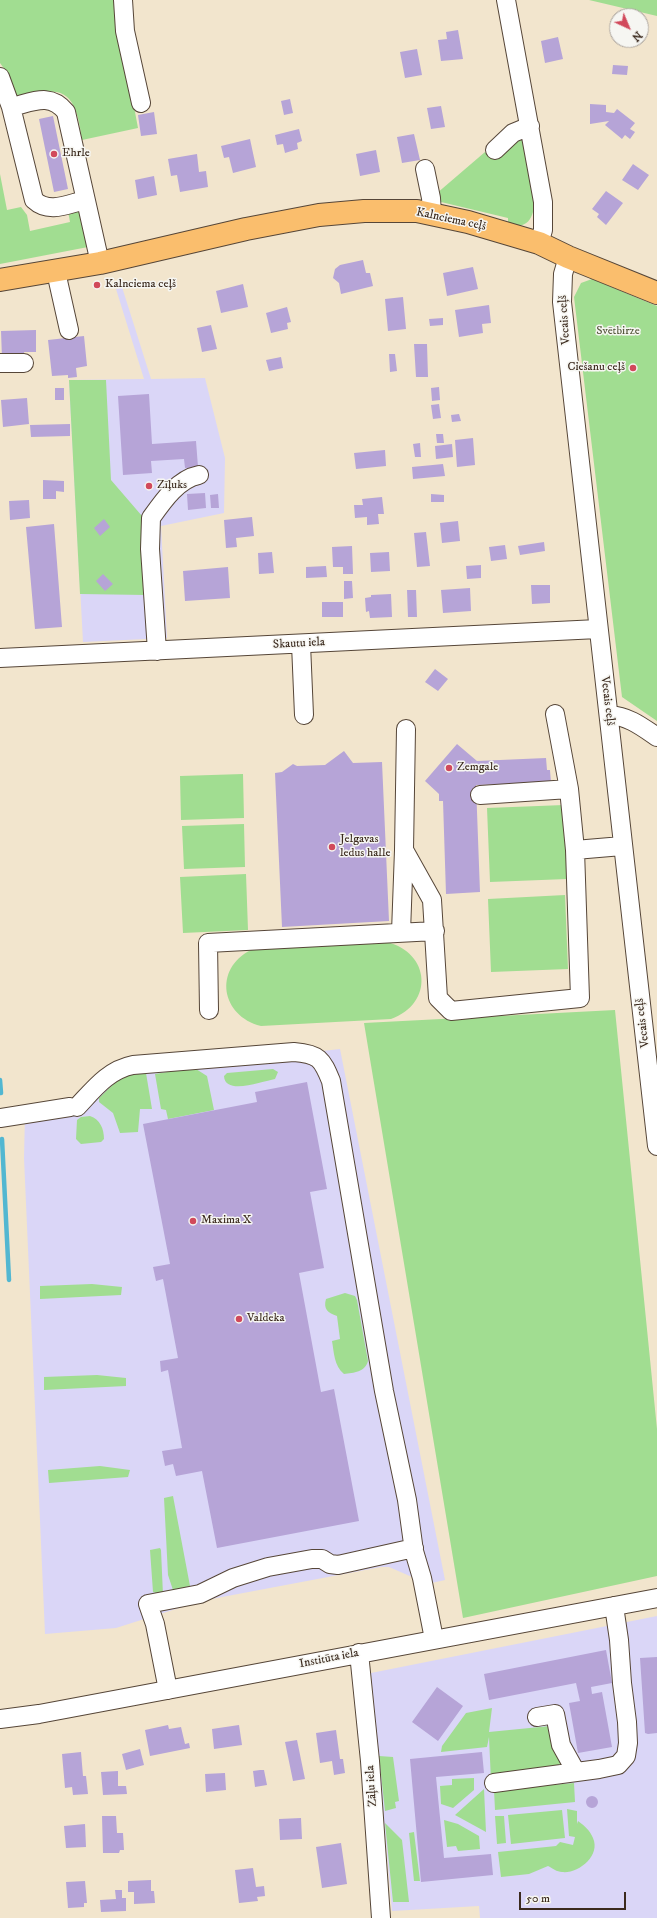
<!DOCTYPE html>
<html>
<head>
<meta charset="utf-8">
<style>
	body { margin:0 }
	#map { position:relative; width:657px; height:1918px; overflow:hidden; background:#f2e5cd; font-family:"IM FELL DW Pica",serif }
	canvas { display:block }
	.north { position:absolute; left:609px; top:8px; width:40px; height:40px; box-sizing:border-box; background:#f6f6f2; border:1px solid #aba49d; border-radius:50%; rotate:136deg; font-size:11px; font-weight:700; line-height:16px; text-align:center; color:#3b2a1e }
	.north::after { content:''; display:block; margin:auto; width:14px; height:18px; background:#d1495b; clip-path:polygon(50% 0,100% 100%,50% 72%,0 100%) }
	.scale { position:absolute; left:519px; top:1892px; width:107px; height:18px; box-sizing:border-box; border:2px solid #3b2a1e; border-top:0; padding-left:5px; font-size:12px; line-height:14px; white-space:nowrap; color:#3b2a1e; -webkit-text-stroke:3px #f6f6f2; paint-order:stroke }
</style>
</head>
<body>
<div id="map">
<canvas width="657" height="1918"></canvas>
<div class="north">N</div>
<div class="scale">50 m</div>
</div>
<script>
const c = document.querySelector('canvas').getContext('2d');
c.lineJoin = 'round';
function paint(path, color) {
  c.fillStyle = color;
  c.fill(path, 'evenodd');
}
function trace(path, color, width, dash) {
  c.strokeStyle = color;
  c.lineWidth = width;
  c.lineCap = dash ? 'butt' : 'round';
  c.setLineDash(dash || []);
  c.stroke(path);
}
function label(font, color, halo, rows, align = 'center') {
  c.font = font + ' "IM FELL DW Pica",serif';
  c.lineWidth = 3;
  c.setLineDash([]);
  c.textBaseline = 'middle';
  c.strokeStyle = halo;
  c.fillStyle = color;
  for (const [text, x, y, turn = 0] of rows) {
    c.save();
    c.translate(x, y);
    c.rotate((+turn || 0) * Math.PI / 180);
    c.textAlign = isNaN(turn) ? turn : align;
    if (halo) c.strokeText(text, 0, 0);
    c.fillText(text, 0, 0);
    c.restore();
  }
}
paint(new Path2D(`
	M 122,287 L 151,379 L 205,378 L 225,458 L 224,513 L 161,526 L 167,638 L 83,642 L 69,380 L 144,379 L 116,289 Z
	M 340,1049 L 445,1580 L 418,1586 L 412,1577 L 389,1567 L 381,1567 L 201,1601 L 116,1628 L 45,1634 L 24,1158 L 25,1114 L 70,1107 L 107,1076 Z
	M 657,1616 L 657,1918 L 480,1918 L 479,1906 L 392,1911 L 371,1673 Z`), '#dad6f7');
paint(new Path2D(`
	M 0,0 L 114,0 L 138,128 L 82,140 C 79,121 76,88 48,92 C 36,94 27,98 14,96 L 8,74 L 0,63 Z
	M 589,0 L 657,0 L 657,16 Z
	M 523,136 C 527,158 554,236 508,225 L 508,218 L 441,202 L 436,194 L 485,152 L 492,159 L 511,139 Z
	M 0,174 L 7,210 L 21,207 L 27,215 L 30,231 L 70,222 L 68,211 L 79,210 L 88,247 L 0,264 Z
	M 592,279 L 657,306 L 657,721 L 622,697 L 574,297 L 581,283 Z
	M 69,380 L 106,380 L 111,480 L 142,516 L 146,595 L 80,594 Z
	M 243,774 L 244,818 L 181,820 L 180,776 Z
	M 564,805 L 567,879 L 490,882 L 487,808 Z
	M 244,824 L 245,867 L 184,869 L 182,826 Z
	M 246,874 L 248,930 L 183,933 L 180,877 Z
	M 565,895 L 568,969 L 491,972 L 488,899 Z
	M 386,942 C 431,952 434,1004 391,1019 L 261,1026 C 221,1016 213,969 251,950 Z
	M 615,1010 L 657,1429 L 657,1576 L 463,1618 L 364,1023 Z
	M 185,1069 L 196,1069 L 207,1076 L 214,1110 L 168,1119 L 166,1110 L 161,1109 L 155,1074 Z
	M 273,1069 L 278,1072 L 275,1079 C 263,1081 225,1096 224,1076 L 227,1073 Z
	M 146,1073 L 152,1109 L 140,1109 L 138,1132 L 120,1133 L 113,1113 L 99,1102 L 99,1098 L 122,1076 Z
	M 90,1116 C 100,1119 104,1129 104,1139 L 101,1142 L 81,1144 L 76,1139 L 77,1120 L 81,1117 Z
	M 92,1284 L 122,1287 L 121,1295 L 40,1299 L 40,1286 Z
	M 345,1293 L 355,1296 L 357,1300 L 368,1361 C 365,1372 354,1373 344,1374 C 334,1366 334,1352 332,1341 L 340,1339 L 337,1316 C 328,1313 323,1309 326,1299 Z
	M 97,1375 L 126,1378 L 126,1386 L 44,1390 L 44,1377 Z
	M 100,1466 L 130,1470 L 128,1477 L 49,1483 L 48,1470 Z
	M 173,1496 L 190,1586 L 173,1590 L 168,1575 L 164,1498 Z
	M 160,1548 L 161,1550 L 163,1595 L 153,1592 L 150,1550 Z
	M 492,1708 L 489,1732 L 550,1726 L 570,1770 L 491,1781 L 489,1737 L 487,1747 L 441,1752 L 442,1746 L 466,1713 Z
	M 379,1756 L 393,1757 L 399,1801 L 395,1802 L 396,1808 L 385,1811 Z
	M 474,1778 L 474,1790 L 453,1808 L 441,1804 L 440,1786 L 452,1785 L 452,1779 Z
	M 574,1783 L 575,1802 L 495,1810 L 494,1790 Z
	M 484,1789 L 486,1832 L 455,1815 Z
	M 567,1809 L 577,1811 L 577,1824 L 578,1821 C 585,1826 590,1831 593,1838 C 601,1856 578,1874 562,1872 C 557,1872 552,1868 548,1866 L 529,1874 L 501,1877 L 498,1852 L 556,1846 L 560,1842 L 573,1845 L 575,1837 L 569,1836 Z
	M 562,1810 L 565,1838 L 511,1844 L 508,1815 Z
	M 495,1816 L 504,1816 L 506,1843 L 497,1844 Z
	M 444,1820 L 458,1824 L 479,1836 L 480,1849 L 458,1851 L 456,1846 L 447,1847 Z
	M 385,1823 L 402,1840 L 409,1902 L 393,1902 Z
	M 414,1832 L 420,1881 L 414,1881 L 409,1833 Z`), '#a1dd91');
trace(new Path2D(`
	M 0,1080 L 1,1093
	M 2,1139 L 9,1280`), '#52b7d1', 4.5);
paint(new Path2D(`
	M 458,30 L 463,59 L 441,61 L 438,40 L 447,39 L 446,32 Z
	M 558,37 L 563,59 L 545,63 L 541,41 Z
	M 417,49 L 422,75 L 405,78 L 400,52 Z
	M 613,65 L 628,66 L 627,75 L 612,74 Z
	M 290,99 L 293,113 L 284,115 L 281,101 Z
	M 590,104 L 606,105 L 606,112 L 614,113 L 617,109 L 635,123 L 630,129 L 635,132 L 630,139 L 625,135 L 622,139 L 605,125 L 609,121 L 590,124 Z
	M 441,106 L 445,127 L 431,129 L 427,108 Z
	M 154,112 L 157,134 L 141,136 L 138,115 Z
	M 53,116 L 68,189 L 54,192 L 39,119 Z
	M 299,129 L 302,141 L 297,143 L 298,149 L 285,153 L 283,144 L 277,145 L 275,135 Z
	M 414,134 L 420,160 L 402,163 L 397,137 Z
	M 250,139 L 256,167 L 233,173 L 229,157 L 224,158 L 221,146 Z
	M 376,150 L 380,172 L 360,176 L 356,154 Z
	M 197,154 L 199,172 L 206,171 L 208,187 L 180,192 L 177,175 L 171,176 L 168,159 Z
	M 633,164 L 649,175 L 638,190 L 622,180 Z
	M 154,176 L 157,195 L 138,199 L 135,180 Z
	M 606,191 L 623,203 L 606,225 L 597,217 L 599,214 L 592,209 Z
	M 363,260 L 366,273 L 370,273 L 373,286 L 341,294 L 339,283 L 333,278 L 335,269 L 340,265 Z
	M 473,267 L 478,289 L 447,296 L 443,273 Z
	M 243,284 L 248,307 L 221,313 L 216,291 Z
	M 403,297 L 406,329 L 388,331 L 385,299 Z
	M 489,305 L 491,323 L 482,324 L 483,333 L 459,337 L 455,310 Z
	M 287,307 L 291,322 L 287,323 L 288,329 L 271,333 L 266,313 Z
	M 443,318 L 443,325 L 430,326 L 429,319 Z
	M 211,325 L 217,349 L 202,352 L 197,328 Z
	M 36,330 L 36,352 L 24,352 L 25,357 L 2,358 L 1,331 Z
	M 84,336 L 87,366 L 76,368 L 77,377 L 68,378 L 68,375 L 52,376 L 48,340 Z
	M 414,344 L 427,344 L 428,377 L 416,377 Z
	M 389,354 L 395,354 L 397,371 L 390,372 Z
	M 281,357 L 283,368 L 269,371 L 266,360 Z
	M 439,387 L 440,400 L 432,401 L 431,388 Z
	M 55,388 L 64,388 L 64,400 L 55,400 Z
	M 149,394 L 152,444 L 196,441 L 198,467 L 185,468 L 184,459 L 151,461 L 152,473 L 123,475 L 118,396 Z
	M 27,398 L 29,424 L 3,427 L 1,400 Z
	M 439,404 L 441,418 L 433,419 L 431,405 Z
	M 459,414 L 461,421 L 452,422 L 451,415 Z
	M 70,424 L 70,436 L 31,437 L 30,425 Z
	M 436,434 L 443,434 L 444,443 L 437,443 Z
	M 473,438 L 475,465 L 457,467 L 455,440 Z
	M 420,443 L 421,457 L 415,457 L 413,444 Z
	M 452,444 L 453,457 L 436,459 L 435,446 Z
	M 385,450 L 386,466 L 356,469 L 354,453 Z
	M 443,464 L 445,476 L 413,479 L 412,467 Z
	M 43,480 L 64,481 L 64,492 L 56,491 L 56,499 L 43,499 Z
	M 205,493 L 206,508 L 188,510 L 187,494 Z
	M 218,494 L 219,508 L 211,508 L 210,495 Z
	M 431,494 L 444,495 L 444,502 L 431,502 Z
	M 382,497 L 384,514 L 378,514 L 379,524 L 367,525 L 367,517 L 355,518 L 354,505 L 363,505 L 362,499 Z
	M 29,500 L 30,518 L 10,520 L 9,501 Z
	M 252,517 L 254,536 L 236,538 L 237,547 L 226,548 L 224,520 Z
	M 104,519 L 110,527 L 100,536 L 94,528 Z
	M 458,521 L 460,541 L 442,543 L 440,523 Z
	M 54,524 L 62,627 L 35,629 L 26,527 Z
	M 426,532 L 430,566 L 417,567 L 414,533 Z
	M 544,542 L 545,551 L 520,555 L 518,546 Z
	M 505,545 L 507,559 L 491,561 L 489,547 Z
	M 352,546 L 353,574 L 343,574 L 343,567 L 333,567 L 332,547 Z
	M 272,552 L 274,573 L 259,574 L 258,553 Z
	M 389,552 L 390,571 L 371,572 L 370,553 Z
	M 481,565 L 481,578 L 467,579 L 466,566 Z
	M 326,566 L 327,577 L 306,578 L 306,567 Z
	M 228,567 L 230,598 L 185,601 L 183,571 Z
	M 103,574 L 113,584 L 105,591 L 96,581 Z
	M 344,581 L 352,581 L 353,598 L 344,599 Z
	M 531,585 L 550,585 L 550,603 L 532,604 Z
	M 470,588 L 471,611 L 443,613 L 441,590 Z
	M 407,590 L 416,590 L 417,617 L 408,617 Z
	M 391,594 L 392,617 L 370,618 L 369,611 L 366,612 L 365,598 L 371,597 L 371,595 Z
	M 322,602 L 343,602 L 343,617 L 322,617 Z
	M 435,669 L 448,679 L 438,691 L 425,682 Z
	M 457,744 L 477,761 L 546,758 L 547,770 L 550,770 L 551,783 L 476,785 L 480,892 L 446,894 L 443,801 L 439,801 L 439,794 L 425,781 Z
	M 344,751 L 353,763 L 382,762 L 389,921 L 282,927 L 275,773 L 282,772 L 293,764 L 297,766 L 325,765 Z
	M 307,1082 L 327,1189 L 310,1192 L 324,1268 L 299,1273 L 321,1392 L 334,1389 L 359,1521 L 217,1548 L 202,1471 L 176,1476 L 173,1464 L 165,1466 L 162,1451 L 182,1448 L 168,1370 L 161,1372 L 160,1361 L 178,1358 L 163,1279 L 156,1281 L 153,1267 L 170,1264 L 143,1124 L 257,1102 L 255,1092 Z
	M 606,1650 L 612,1683 L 591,1687 L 592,1694 L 602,1692 L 612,1747 L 578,1753 L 569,1703 L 580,1701 L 576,1683 L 489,1700 L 484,1674 Z
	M 657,1657 L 657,1733 L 648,1734 L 645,1733 L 640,1658 Z
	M 437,1687 L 463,1706 L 438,1741 L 412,1722 Z
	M 168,1725 L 169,1729 L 181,1727 L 185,1744 L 189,1743 L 190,1748 L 150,1756 L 145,1730 Z
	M 239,1725 L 242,1745 L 214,1749 L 212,1729 Z
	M 336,1730 L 340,1759 L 343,1759 L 345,1773 L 334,1775 L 332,1761 L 320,1763 L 316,1733 Z
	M 297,1740 L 305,1779 L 293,1781 L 285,1742 Z
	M 140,1749 L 144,1765 L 126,1770 L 122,1754 Z
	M 81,1752 L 83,1776 L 86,1776 L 88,1794 L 73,1795 L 72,1787 L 65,1788 L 62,1754 Z
	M 482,1752 L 484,1773 L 436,1777 L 444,1858 L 491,1854 L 493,1875 L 421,1882 L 410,1759 Z
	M 260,1770 L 264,1770 L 267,1785 L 255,1787 L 253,1771 Z
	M 118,1771 L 118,1786 L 126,1786 L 127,1794 L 103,1795 L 101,1772 Z
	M 225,1773 L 226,1790 L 206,1792 L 205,1774 Z
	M586 1802a6 6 0 1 1 12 0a6 6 0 1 1-12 0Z
	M 102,1816 L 116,1816 L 117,1833 L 123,1833 L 124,1850 L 120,1850 L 119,1853 L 103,1853 Z
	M 301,1818 L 302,1839 L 280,1840 L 279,1819 Z
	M 85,1824 L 86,1847 L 66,1848 L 64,1826 Z
	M 341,1843 L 347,1884 L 322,1888 L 316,1847 Z
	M 253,1868 L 256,1887 L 264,1886 L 265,1896 L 257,1897 L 258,1901 L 239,1903 L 235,1870 Z
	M 151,1880 L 151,1891 L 154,1891 L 155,1903 L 134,1904 L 134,1892 L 128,1892 L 128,1881 Z
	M 85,1881 L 87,1903 L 84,1903 L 84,1907 L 68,1908 L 66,1882 Z
	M 115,1890 L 122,1890 L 122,1898 L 126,1898 L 126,1911 L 101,1912 L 100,1900 L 116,1899 Z`), '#b6a4d7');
const minor = new Path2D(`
	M 123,0 L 125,31 L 141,103
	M 506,0 L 543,202 L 543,230 L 539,243
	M 0,77 L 11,107 L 34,200 C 49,214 68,204 85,200
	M 11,107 C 33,102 50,92 66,112 L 100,263
	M 495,150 L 513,133 L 530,126
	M 425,169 L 431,198 L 432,214
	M 568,257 L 563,274 L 562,302 L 657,1146
	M 56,272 L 69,330
	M 0,363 L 24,363
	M 301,644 L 304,715
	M 157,651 L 150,549 L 151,518 C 163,501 178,479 199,475
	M 0,658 L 598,629
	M 609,715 C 628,716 641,726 657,737
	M 406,729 L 404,850 L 432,900 L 438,998 L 451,1011 L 580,998 L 575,850 L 569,789
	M 480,795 L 569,789 L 555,714
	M 575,850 L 622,846
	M 401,932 L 404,850
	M 209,1010 L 208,943 L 435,931
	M 77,1107 C 94,1089 108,1070 133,1065 L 294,1052 C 319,1054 322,1059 331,1081 L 384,1391 L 407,1500 L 414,1551 L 422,1578 L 434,1639
	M 0,1118 L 70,1107
	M 359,1653 L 370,1761 L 381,1918
	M 168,1690 L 155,1624 L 148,1604 L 200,1594 L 233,1578 L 268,1567 L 312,1559 L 322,1559 L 330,1564 L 338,1565 L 414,1548
	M 537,1717 L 555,1714 L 561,1745 L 576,1772
	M 0,1719 L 39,1714 L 657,1598
	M 494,1783 L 599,1769 L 618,1765 L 626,1756 L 628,1743 L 627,1722 L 622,1683 L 619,1640 L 614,1606`);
const major = new Path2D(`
	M 0,280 L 100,263 L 246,229 L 319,215 L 364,211 L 417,211 L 468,222 L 539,243 L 568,257 L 657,293`);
trace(minor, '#564638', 20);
trace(major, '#564638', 24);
trace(minor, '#fff', 18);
trace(major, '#fabe6d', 22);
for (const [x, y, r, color] of [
	[54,154,4,"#d1495b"],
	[97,285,4,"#d1495b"],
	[633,368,4,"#d1495b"],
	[149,486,4,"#d1495b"],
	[449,768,4,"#d1495b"],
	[332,847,4,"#d1495b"],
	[193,1221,4,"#d1495b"],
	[239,1319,4,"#d1495b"]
]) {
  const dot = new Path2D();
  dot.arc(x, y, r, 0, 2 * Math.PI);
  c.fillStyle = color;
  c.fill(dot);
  trace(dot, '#f6f6f2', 1.5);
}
label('12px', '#3b2a1e', '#f6f6f2', [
	["Ehrle",62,154],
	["Kalnciema ceļš",105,285],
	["Ciešanu ceļš",625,368,"right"],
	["Zīļuks",157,486],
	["Zemgale",457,768],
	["Jelgavas",340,840],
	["ledus halle",340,854],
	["Maxima X",201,1221],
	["Valdeka",247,1319]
], 'left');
label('12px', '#3b2a1e', '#f6f6f2', [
	["Kalnciema ceļš",451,220,12],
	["Vecais ceļš",565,320,-94],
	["Skautu iela",299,644,-3],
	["Vecais ceļš",607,701,83],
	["Vecais ceļš",643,1023,-97],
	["Institūta iela",329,1659,-11],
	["Zāļu iela",372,1786,-94]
]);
label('12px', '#54573b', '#f6f6f2', [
	["Svētbirze",618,332]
]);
</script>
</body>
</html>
